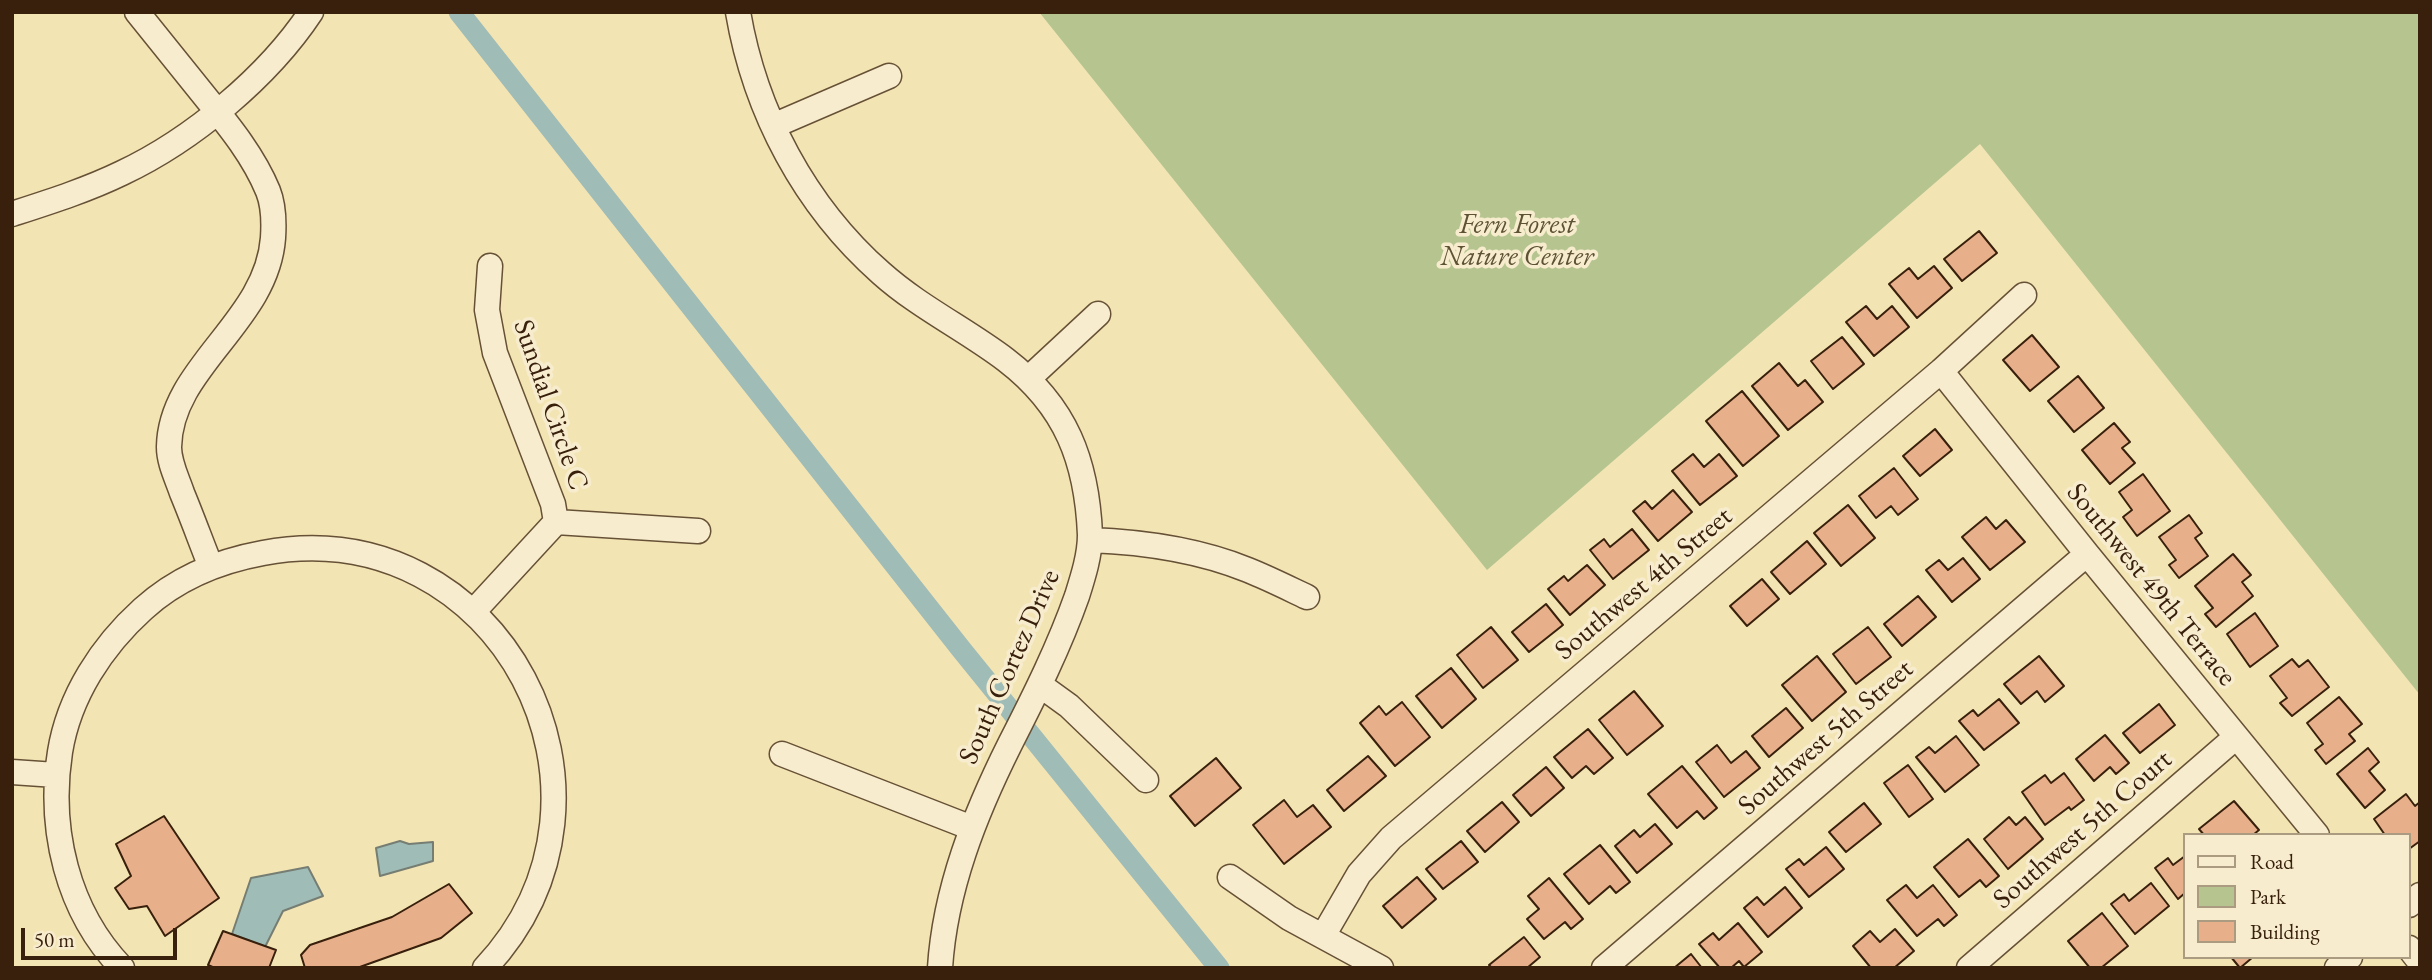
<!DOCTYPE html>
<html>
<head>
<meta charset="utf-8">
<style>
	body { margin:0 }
	#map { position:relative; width:2432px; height:980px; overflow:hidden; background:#f3e4b3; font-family:"EB Garamond",serif }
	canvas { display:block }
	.frame { position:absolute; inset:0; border:14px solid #38200c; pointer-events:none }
	.legend { position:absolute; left:2183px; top:833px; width:228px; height:126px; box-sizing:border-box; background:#f7edce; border:2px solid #ab9b80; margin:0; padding:9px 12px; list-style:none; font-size:21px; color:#38200c }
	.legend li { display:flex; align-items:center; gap:14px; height:35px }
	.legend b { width:35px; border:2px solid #ab9b80 }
	.scale { position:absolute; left:21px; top:928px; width:156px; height:32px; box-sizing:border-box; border:4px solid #38200c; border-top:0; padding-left:9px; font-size:21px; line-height:24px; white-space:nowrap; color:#38200c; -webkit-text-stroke:5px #f7edce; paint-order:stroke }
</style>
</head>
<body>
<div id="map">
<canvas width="2432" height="980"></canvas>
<div class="frame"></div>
<ul class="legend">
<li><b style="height:9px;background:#f7edce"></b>Road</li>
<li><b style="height:19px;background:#b6c590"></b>Park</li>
<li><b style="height:19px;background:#e7b08b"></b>Building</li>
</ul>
<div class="scale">50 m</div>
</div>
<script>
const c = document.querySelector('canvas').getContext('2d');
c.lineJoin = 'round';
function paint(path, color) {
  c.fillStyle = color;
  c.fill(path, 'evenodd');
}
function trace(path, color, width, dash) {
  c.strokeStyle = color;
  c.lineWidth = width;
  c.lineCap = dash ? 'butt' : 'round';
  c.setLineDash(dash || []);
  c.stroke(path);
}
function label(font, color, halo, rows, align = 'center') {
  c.font = font + ' "EB Garamond",serif';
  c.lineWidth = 7;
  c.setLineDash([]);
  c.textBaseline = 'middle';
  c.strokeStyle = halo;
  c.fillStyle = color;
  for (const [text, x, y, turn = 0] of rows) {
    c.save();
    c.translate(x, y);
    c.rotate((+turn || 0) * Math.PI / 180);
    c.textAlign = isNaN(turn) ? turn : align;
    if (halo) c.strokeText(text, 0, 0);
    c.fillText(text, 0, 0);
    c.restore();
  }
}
paint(new Path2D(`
	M 1039,12 L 2420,12 L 2420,695 L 1980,144 L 1487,570 Z`), '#b6c590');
const water = new Path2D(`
	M 400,841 L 409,844 L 433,842 L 433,861 L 380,876 L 376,848 Z
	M 308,867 L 323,896 L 283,911 L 265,947 L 232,934 L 251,878 Z`);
paint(water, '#a0bcb7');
trace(water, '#767e73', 2);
trace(new Path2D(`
	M 459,12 L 961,649 L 1219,968`), '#a0bcb7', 21);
const building = new Path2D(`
	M 1979,231 L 1997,253 L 1962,281 L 1944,259 Z
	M 1934,266 L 1952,288 L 1917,318 L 1889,284 L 1909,268 L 1918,279 Z
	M 1866,306 L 1877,319 L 1892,306 L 1909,327 L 1874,356 L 1846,322 Z
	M 2032,335 L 2059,367 L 2030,391 L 2003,360 Z
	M 1842,337 L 1864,364 L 1833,389 L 1811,361 Z
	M 1779,363 L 1798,386 L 1805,380 L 1823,402 L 1788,430 L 1752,386 Z
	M 2078,376 L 2104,408 L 2074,432 L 2048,401 Z
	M 1742,391 L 1779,436 L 1743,466 L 1706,421 Z
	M 2114,423 L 2130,442 L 2122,448 L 2135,463 L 2110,484 L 2082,450 Z
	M 1935,429 L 1952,450 L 1920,476 L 1903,456 Z
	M 1693,454 L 1704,467 L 1719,454 L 1737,476 L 1700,505 L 1672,471 Z
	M 1894,468 L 1918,499 L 1898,515 L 1891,506 L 1876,518 L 1859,496 Z
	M 2143,474 L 2170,511 L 2137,536 L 2123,517 L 2132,510 L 2119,492 Z
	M 1673,490 L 1692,512 L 1658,541 L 1633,511 L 1645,501 L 1652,509 Z
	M 1848,505 L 1875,538 L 1841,566 L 1814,533 Z
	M 2189,515 L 2202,533 L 2195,538 L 2208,556 L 2179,578 L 2169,565 L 2176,560 L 2159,537 Z
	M 1986,517 L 1996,529 L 2006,520 L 2025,542 L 1990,570 L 1962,537 Z
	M 1632,529 L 1649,550 L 1613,579 L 1590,550 L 1604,539 L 1610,547 Z
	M 1807,541 L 1826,564 L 1790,594 L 1771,572 Z
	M 2233,554 L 2251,575 L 2242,582 L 2253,596 L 2216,627 L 2205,614 L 2213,608 L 2195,586 Z
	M 1963,558 L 1980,579 L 1952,602 L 1926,570 L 1939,560 L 1948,570 Z
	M 1587,565 L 1605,585 L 1570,615 L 1548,589 L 1564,576 L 1568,581 Z
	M 1762,579 L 1779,599 L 1747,626 L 1730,606 Z
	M 1918,596 L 1936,617 L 1902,646 L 1884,624 Z
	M 1546,604 L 1563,625 L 1529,652 L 1512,632 Z
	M 2255,613 L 2278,646 L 2250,667 L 2227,634 Z
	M 1491,627 L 1518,660 L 1483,688 L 1457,655 Z
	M 1868,627 L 1891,657 L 1856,684 L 1833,654 Z
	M 1817,656 L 1846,692 L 1812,721 L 1782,685 Z
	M 2039,656 L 2064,686 L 2045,702 L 2037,691 L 2021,704 L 2004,684 Z
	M 2292,659 L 2299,667 L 2308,660 L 2329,687 L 2292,716 L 2280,703 L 2287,698 L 2270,676 Z
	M 1451,668 L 1476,699 L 1442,728 L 1416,696 Z
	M 1634,691 L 1663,726 L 1627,755 L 1599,720 Z
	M 2339,697 L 2362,724 L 2349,734 L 2355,741 L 2326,764 L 2315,750 L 2323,744 L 2307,723 Z
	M 1999,699 L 2019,723 L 1984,750 L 1959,721 L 1973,710 L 1978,716 Z
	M 1402,702 L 1430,737 L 1395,766 L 1360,723 L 1379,706 L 1386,715 Z
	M 2159,704 L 2175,725 L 2140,753 L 2123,733 Z
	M 1786,708 L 1803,728 L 1769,757 L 1752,736 Z
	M 1588,729 L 1613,758 L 1594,774 L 1586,766 L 1572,778 L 1554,757 Z
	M 2105,735 L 2129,763 L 2116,774 L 2110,767 L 2094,781 L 2076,759 Z
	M 1956,736 L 1979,765 L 1945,792 L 1916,757 L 1929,747 L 1935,753 Z
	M 1717,745 L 1731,763 L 1746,751 L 1760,768 L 1724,797 L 1696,762 Z
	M 2368,748 L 2379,762 L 2369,771 L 2385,790 L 2365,808 L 2337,774 Z
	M 1368,756 L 1386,776 L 1344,811 L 1327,790 Z
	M 1216,758 L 1241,788 L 1195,826 L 1170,796 Z
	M 1908,765 L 1933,799 L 1909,817 L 1884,783 Z
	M 1682,766 L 1717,808 L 1704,819 L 1697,811 L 1677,828 L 1648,794 Z
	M 1546,767 L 1564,788 L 1531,816 L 1513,795 Z
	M 2064,773 L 2084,800 L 2071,810 L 2069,807 L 2045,825 L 2022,792 L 2045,775 L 2051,783 Z
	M 2406,794 L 2415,806 L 2420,802 L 2420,841 L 2409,849 L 2409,835 L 2385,835 L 2374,819 Z
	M 1284,800 L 1297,817 L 1313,805 L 1331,827 L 1284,864 L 1253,825 Z
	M 2234,801 L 2259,830 L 2253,835 L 2204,835 L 2199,829 Z
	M 1502,802 L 1519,822 L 1485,852 L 1467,831 Z
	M 1864,803 L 1881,824 L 1846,852 L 1829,832 Z
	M 164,816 L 219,898 L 165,936 L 147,906 L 129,909 L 115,888 L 131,876 L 116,844 Z
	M 2009,817 L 2016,825 L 2025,817 L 2043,839 L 2008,869 L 1984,839 Z
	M 1655,824 L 1672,844 L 1637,873 L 1615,846 L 1634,830 L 1640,837 Z
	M 1968,839 L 1999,876 L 1986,887 L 1980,880 L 1959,897 L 1934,867 Z
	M 1461,841 L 1478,862 L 1443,889 L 1426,869 Z
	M 1600,845 L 1630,882 L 1616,893 L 1610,886 L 1589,904 L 1564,874 Z
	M 1826,847 L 1844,869 L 1809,897 L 1786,869 L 1799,859 L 1804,865 Z
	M 2185,856 L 2185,893 L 2178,899 L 2155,868 L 2168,858 L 2173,865 Z
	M 1417,877 L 1436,899 L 1402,928 L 1383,906 Z
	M 1549,878 L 1583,919 L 1571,929 L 1565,922 L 1544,939 L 1527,919 L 1539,909 L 1528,896 Z
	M 2151,883 L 2169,906 L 2135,934 L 2111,904 L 2124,894 L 2129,901 Z
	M 449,884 L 472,913 L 441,938 L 357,968 L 305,968 L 301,955 L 310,945 L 392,917 Z
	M 1906,885 L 1917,898 L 1933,885 L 1957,915 L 1944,926 L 1938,919 L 1917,936 L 1887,900 Z
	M 1785,887 L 1802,908 L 1768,937 L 1744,908 L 1757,897 L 1764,905 Z
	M 2102,913 L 2128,946 L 2101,968 L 2090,968 L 2068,941 Z
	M 1738,923 L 1762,952 L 1744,967 L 1739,961 L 1731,968 L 1720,968 L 1699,944 L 1713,933 L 1719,940 Z
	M 1895,929 L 1914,951 L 1894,968 L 1871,968 L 1853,946 L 1870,931 L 1880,942 Z
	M 223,931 L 276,950 L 269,968 L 215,968 L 208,965 Z
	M 1524,937 L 1540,957 L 1527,968 L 1492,968 L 1489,965 Z
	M 1691,954 L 1702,968 L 1674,968 Z
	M 2231,957 L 2253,957 L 2240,968 Z`);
paint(building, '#e7b08b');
trace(building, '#38200c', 2);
const minor = new Path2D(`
	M 137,12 C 160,41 184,70 207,99 C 230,127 254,157 268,191 C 274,206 274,223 273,238 C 267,322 170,367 169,447 C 169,463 177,478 182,493 C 192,517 201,542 211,567
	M 738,12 C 755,112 805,206 881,273 C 919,307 965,329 1006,360 C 1066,406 1087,461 1090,535 C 1090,555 1083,577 1077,596 C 1059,647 1035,695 1010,744 C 975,814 945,889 940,968
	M 773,126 L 889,76
	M 12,214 C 49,202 87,190 122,173 C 192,140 268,77 311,12
	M 490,266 L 487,310 L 495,353 L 553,504 L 556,522
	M 1941,371 L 2087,554 L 2317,835
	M 1028,379 L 1098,314
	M 556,522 L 698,531
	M 1090,540 C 1143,542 1199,550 1248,570 C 1268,578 1288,588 1307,597
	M 473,612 L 556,522
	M 1040,685 L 1069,706 L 1146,780
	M 782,754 L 972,828
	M 12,772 L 56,775
	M 1230,877 L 1289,918 L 1381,968
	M 2409,905 L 2420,895
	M 1323,936 L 1359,874 L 1391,838 L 1941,371 L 2024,295
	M 2409,948 L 2420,962
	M 122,968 C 67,911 48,829 60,752 C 69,696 102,646 143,609 C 176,579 219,561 263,553 C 499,509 648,794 485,968
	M 1604,968 L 2087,554
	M 1969,968 L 2236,737
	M 2337,968 L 2350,957`);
trace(minor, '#675136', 27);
trace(minor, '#f7edce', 24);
label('italic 28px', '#5e5234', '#f7edce', [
	["Fern Forest",1517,225],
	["Nature Center",1517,257]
]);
label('28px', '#38200c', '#f7edce', [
	["Sundial Circle C",550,405,71],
	["Southwest 4th Street",1644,584,-40],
	["Southwest 49th Terrace",2151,585,51],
	["South Cortez Drive",1010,667,-66],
	["Southwest 5th Street",1826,738,-41],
	["Southwest 5th Court",2083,830,-41]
]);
</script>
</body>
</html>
